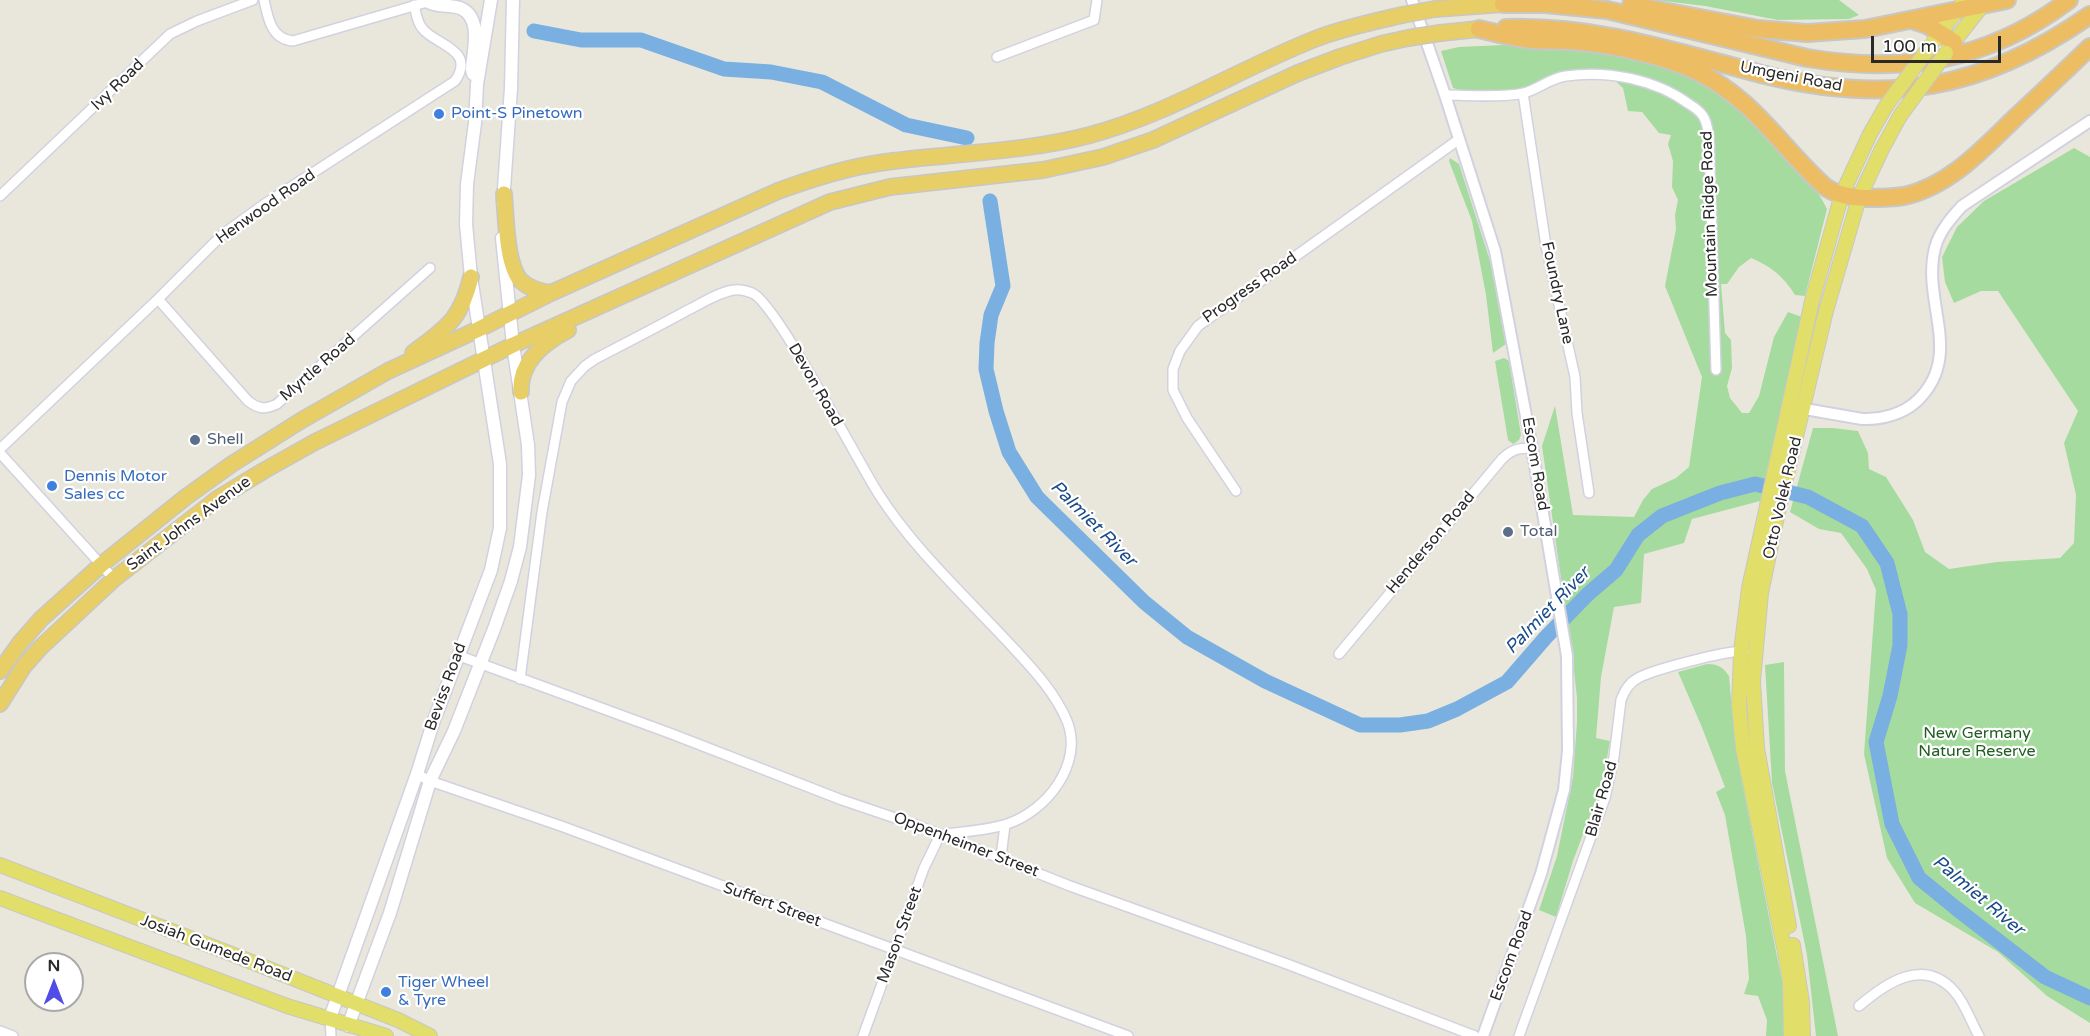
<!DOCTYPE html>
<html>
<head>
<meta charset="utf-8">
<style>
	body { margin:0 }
	#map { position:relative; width:2090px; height:1036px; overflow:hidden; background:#e9e7dc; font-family:"Varela Round",sans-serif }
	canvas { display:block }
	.north { position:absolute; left:24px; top:952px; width:60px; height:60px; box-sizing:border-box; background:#fff; border:2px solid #a9a9a9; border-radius:50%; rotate:0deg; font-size:16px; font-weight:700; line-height:24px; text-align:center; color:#292929 }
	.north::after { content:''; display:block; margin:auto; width:21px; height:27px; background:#514ce6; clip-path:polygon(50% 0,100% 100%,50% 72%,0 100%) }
	.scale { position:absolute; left:1871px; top:36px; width:130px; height:27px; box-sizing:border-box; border:3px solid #292929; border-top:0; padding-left:8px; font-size:18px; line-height:21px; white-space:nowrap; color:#292929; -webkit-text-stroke:4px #fff; paint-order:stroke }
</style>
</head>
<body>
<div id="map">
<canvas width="2090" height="1036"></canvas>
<div class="north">N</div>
<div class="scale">100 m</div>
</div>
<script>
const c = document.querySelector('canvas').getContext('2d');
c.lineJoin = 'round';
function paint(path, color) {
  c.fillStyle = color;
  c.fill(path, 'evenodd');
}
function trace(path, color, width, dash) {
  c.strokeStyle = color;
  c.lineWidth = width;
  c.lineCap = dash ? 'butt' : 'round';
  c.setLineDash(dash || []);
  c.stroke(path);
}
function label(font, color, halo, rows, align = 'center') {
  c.font = font + ' "Varela Round",sans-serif';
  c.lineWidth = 4.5;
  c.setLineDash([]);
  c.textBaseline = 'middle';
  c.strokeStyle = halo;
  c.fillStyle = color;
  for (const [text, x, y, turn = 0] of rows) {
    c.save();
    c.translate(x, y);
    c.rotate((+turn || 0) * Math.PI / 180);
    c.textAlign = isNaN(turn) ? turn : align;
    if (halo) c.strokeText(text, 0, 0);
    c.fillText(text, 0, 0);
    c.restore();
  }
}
paint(new Path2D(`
	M 1656,0 L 1839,0 L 1859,15 L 1849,19 L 1778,20 L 1705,6 Z
	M 1504,45 C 1565,48 1638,53 1695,80 C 1728,96 1754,123 1779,149 C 1797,168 1816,185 1827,209 L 1805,296 L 1795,295 C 1784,277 1771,266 1751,258 L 1739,267 L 1727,284 L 1721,284 L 1725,333 L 1731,340 L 1732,368 L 1727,386 L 1730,398 L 1742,413 L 1749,413 L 1759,396 L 1774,337 L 1788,312 L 1802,317 L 1760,501 L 1692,519 L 1684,543 L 1644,554 L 1641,603 L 1614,607 L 1601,677 L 1596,738 L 1610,741 L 1603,781 L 1573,861 L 1556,917 L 1539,910 L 1557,856 L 1573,777 L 1577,722 L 1577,698 L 1573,662 L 1542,446 L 1555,406 L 1573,515 L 1634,517 L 1643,500 L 1652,489 L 1676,478 L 1689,467 L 1702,377 L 1665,286 L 1676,229 L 1675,215 L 1678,200 L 1672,187 L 1673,161 L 1668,144 L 1671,135 L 1659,133 L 1642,112 L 1628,111 L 1623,88 L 1611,77 L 1566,76 L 1533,89 L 1478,95 L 1453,88 L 1441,51 L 1459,47 Z
	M 2074,148 L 2090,157 L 2090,1023 L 2047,996 L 1998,952 L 1915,903 L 1887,858 L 1864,754 L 1876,590 L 1867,569 L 1841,533 L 1819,529 L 1790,512 L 1813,428 L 1833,428 L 1858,431 L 1868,453 L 1869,469 L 1886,477 L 1913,520 L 1925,552 L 1949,569 L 1997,562 L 2060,558 L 2074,543 L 2076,495 L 2064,443 L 2078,411 L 1998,291 L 1981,291 L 1954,303 L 1945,282 L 1942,257 L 1957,227 L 1984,201 Z
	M 1450,158 L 1459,164 L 1491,264 L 1506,344 L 1493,353 L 1486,295 L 1472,221 L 1449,161 Z
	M 1504,358 L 1509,361 L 1521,435 L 1519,440 L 1513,444 L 1508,440 L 1495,361 Z
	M 1784,662 L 1785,771 L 1838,1036 L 1816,1036 L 1807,955 L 1772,783 L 1765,665 Z
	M 1707,664 C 1718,664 1723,667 1729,676 L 1735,742 L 1742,782 L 1782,981 L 1785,1036 L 1766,1036 L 1767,1020 L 1758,996 L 1744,994 L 1749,979 L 1746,936 L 1725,815 L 1716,792 L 1725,787 L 1701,725 L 1678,672 Z`), '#a5db9e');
trace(new Path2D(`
	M 534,31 L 581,40 L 641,40 L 724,69 L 771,72 L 822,82 L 906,125 L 967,138
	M 990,201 L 1003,286 L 991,315 L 987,343 L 986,369 L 996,411 L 1009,452 L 1037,497 L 1144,602 L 1187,637 L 1265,681 L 1360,725 L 1400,725 L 1428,721 L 1457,709 L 1507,682 L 1546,637 L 1588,594 L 1616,570 L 1638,535 L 1662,516 L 1720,493 L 1755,484 L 1808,497 L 1862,526 L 1887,563 L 1900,614 L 1900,645 L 1890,696 L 1876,742 L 1892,824 L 1919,878 L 1957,909 L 2045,977 L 2090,998`), '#79afe1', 15);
const minor = new Path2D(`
	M 264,0 C 268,18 271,39 293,41 L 434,0
	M 997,57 L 1094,20 L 1097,0
	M 1523,93 L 1546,246 L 1575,377 L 1577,413 L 1589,493
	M 1445,95 C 1468,95 1503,98 1524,93 C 1539,89 1550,78 1566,76 C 1607,70 1655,79 1689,104 C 1694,107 1699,110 1703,116 C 1707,122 1708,130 1709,137 L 1716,370
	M 0,196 L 170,34 L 197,21 L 253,0
	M 158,299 L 248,401 C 259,409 264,410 277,404 L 430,268
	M 0,449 L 158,299 L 223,234 L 266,203 L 455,81 C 477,49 434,45 422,28 C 417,22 416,13 414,5
	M 0,453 L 114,579
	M 1236,491 L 1187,418 L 1173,390 L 1173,369 L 1180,351 L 1198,326 L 1458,140
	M 1339,654 L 1502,459 C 1512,449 1519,448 1532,448
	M 457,655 L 672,734 L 842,800 L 919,826 L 1070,886 L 1287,964 L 1475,1036
	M 520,679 L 542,512 L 562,402 L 571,381 L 585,366 L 595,359 C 626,343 657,327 688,310 C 702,303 719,292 734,290 C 739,289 747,291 752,293 C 775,301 858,462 878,493 C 913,548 963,594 1007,641 C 1029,665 1054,690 1067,721 C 1084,763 1047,811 1007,824 C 987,831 962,831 940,835 L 924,868 L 863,1036
	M 417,774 L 430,781 L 561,826 L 1128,1036
	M 1001,857 L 1005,825
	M 1859,1006 C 1886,983 1923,957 1954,991 C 1965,1003 1971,1022 1979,1036
	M 330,1018 L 331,1036
	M 0,1031 L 13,1036
	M 1519,1036 L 1605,798 L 1614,757 L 1621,700 C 1625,690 1629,683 1638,678 C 1655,669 1725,651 1744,651`);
const tertiary = new Path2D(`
	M 1412,0 L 1445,95 L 1495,251 L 1532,448 L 1567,656 L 1568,751 L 1564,790 L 1541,874 L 1483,1036
	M 1788,406 L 1862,419 C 1881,420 1903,414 1917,401 C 1965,355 1921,302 1935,248 C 1939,232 1951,218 1962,206 L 2090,121`);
const secondary = new Path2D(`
	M 428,2 C 440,8 449,4 460,8 C 483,17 473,51 472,69 L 473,74
	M 503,203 L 511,88 L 513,0
	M 330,1018 L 417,774 L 433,723 L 491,570 L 500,528 L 500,464 L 471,277 L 466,224 L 467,184 L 475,123 L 477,84 L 491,0
	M 348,1026 L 390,913 L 430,781 L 454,731 L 494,629 L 511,581 L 520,547 L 529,475 L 528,445 L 513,345 L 502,238`);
const primary = new Path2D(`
	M 1934,41 L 1965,0
	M 1949,48 L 1985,2
	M 0,865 L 229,953 L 398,1020 L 430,1036
	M 0,898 L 287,1006 L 386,1036
	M 1789,926 L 1757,748 L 1753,681 L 1761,593 L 1778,512 L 1826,311 L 1859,198 L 1882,149 L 1900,116
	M 1793,945 L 1802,1002 L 1803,1036
	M 1791,1036 L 1790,982 L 1785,952 L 1743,748 L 1739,706 L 1741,651 L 1749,588 L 1812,301 L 1842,194 L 1870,134 L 1886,106`);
const trunk = new Path2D(`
	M 1435,9 L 1503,4
	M 1440,33 L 1479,29
	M 504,194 C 506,216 506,265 521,281 C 529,288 541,292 551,293
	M 413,353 C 446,328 461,320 471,277
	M 521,392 C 519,362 543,343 568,330
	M 0,671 L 20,643 L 41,619 L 101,565 L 186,497 L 232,464 L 302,420 L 388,371 L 479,329 L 551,293 L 778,191 C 811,179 844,168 879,163 C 949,153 1022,153 1090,135 C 1169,114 1239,69 1315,39 C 1343,28 1373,22 1402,15
	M 0,704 L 24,666 L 40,648 L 114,579 L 217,499 L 265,470 L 315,442 L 513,345 L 830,202 L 890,187 L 1043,170 L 1103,157 L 1153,140 L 1298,73 L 1340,57 L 1381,44 L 1408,38`);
const motorway = new Path2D(`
	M 1503,4 L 1545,4 L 1607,10 L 1807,58 C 1905,74 1988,61 2069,0
	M 1631,5 L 1758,29 L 1807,33 L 1865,29 L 2007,0
	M 1912,20 L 1927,25 L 1954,42
	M 1506,28 C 1595,25 1677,52 1761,74 C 1888,106 1983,90 2090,15
	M 1479,29 C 1496,33 1514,38 1532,40 C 1549,41 1566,40 1582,42 C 1615,45 1667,57 1696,71 C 1753,98 1780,146 1824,186 C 1835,195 1854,198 1867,198 C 1879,198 1891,198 1904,196 C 1950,186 1985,147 2017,116 C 2042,93 2066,70 2090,47`);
trace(minor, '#d2d1e0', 12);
trace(tertiary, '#d2d1e0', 14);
trace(secondary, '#d2d1e0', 15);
trace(primary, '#c7c7c7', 16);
trace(trunk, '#c7c7c7', 18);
trace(motorway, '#c7c7c7', 20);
trace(minor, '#fff', 9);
trace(tertiary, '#fff', 10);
trace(secondary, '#fff', 12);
trace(primary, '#e1df69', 14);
trace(trunk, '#e7ce66', 15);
trace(motorway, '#edbd64', 16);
const primaryBridge = new Path2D(`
	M 1886,106 L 1931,45
	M 1900,116 L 1946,53`);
const trunkBridge = new Path2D(`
	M 1402,15 L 1435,9
	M 1408,38 L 1440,33`);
trace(primaryBridge, '#c7c7c7', 16, []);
trace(trunkBridge, '#c7c7c7', 18, []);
trace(primaryBridge, '#e1df69', 14);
trace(trunkBridge, '#e7ce66', 15);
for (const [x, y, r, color] of [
	[439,114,6,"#3f7fe0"],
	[195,440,6,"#5c6f8a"],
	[52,486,6,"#3f7fe0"],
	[1508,532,6,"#5c6f8a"],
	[386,992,6,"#3f7fe0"]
]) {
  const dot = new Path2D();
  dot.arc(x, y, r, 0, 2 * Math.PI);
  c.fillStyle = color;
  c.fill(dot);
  trace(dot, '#fff', 2);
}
label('16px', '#292929', '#fff', [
	["Umgeni Road",1791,77,11],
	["Ivy Road",118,85,-44],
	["Henwood Road",266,207,-35],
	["Mountain Ridge Road",1710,214,-92],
	["Progress Road",1250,288,-35],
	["Foundry Lane",1557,293,78],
	["Myrtle Road",318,368,-41],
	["Devon Road",815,385,60],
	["Escom Road",1535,464,80],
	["Otto Volek Road",1783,498,-77],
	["Saint Johns Avenue",189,524,-36],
	["Henderson Road",1431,543,-50],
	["Beviss Road",446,687,-70],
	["Blair Road",1602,799,-74],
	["Oppenheimer Street",966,845,21],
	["Suffert Street",772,905,20],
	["Mason Street",900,935,-70],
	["Josiah Gumede Road",216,949,21],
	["Escom Road",1512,956,-70]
]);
label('16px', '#366cbe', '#fff', [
	["Point-S Pinetown",451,114],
	["Dennis Motor",64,477],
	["Sales cc",64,495],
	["Tiger Wheel",398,983],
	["& Tyre",398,1001]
], 'left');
label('16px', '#4e5e75', '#fff', [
	["Shell",207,440],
	["Total",1520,532]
], 'left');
label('16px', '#215d21', '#fff', [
	["New Germany",1977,734],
	["Nature Reserve",1977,752]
]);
label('italic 18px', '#1b4c8a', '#fff', [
	["Palmiet River",1093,524,45],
	["Palmiet River",1548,611,-46],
	["Palmiet River",1978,896,40]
]);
</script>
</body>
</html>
